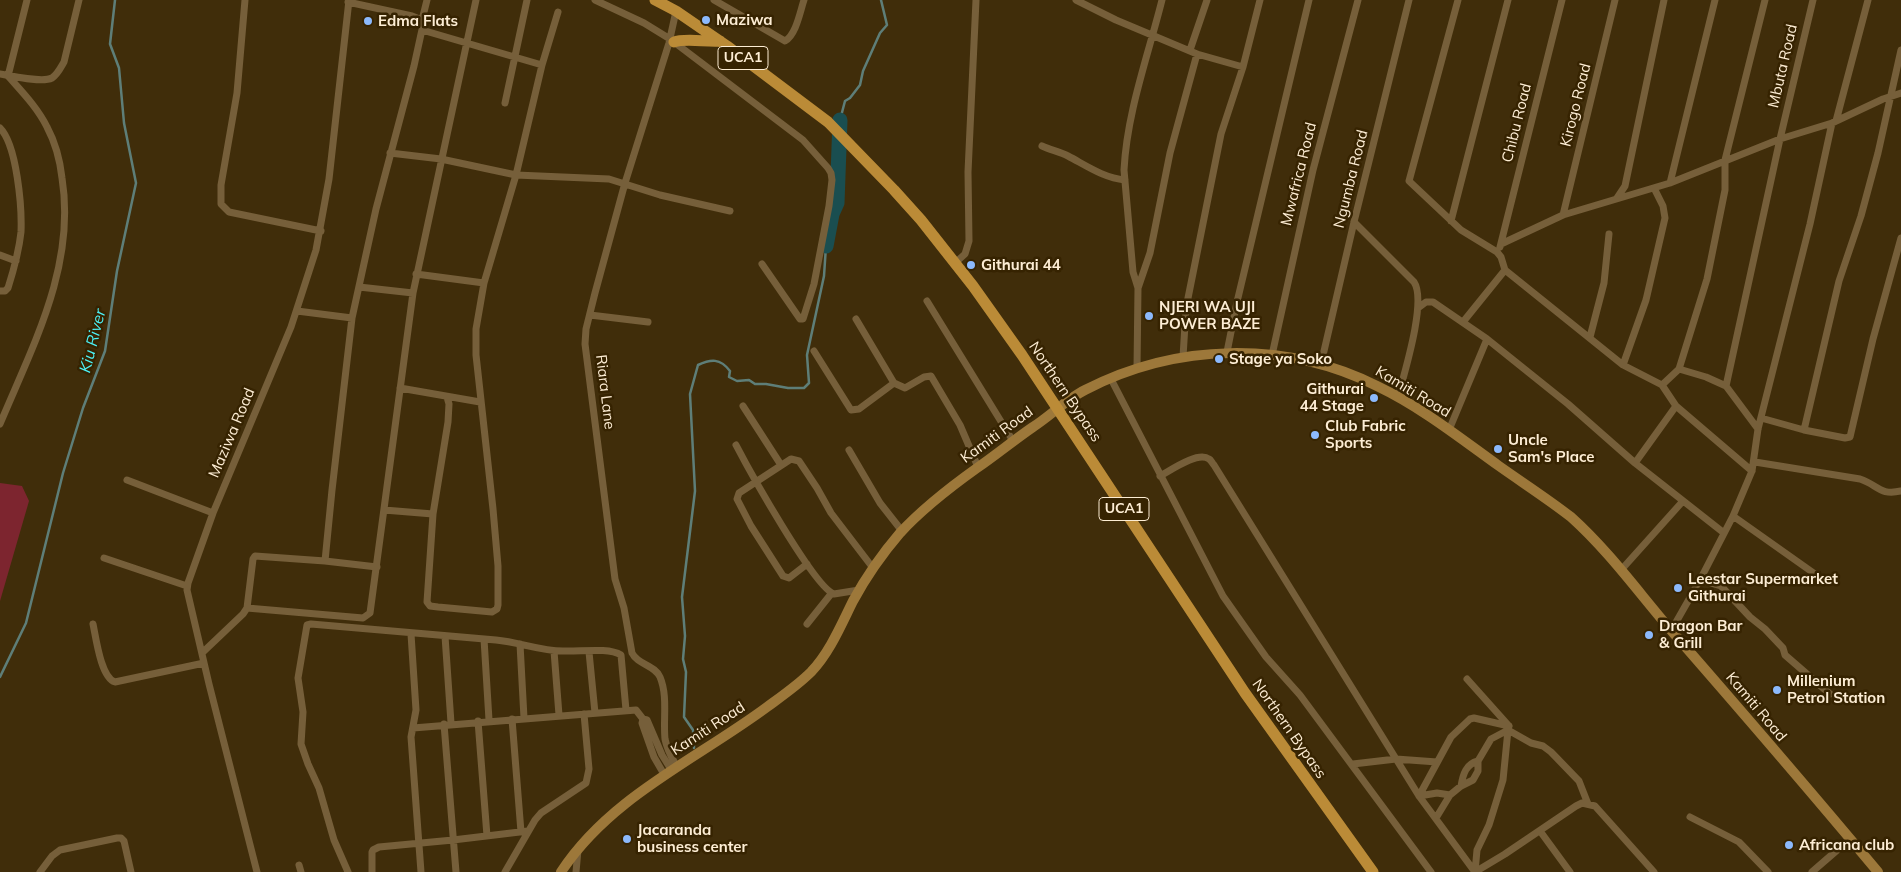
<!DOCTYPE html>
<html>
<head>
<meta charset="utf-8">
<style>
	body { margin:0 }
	canvas { display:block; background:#402d0a }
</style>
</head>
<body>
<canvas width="1901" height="872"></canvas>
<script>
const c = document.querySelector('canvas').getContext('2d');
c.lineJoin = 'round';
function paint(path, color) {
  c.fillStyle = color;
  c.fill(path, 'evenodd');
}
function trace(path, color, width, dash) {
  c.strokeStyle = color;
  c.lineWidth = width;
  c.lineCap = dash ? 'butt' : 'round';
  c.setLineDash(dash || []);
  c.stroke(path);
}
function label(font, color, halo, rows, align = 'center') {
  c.font = font + ' Mulish,sans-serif';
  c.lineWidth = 5;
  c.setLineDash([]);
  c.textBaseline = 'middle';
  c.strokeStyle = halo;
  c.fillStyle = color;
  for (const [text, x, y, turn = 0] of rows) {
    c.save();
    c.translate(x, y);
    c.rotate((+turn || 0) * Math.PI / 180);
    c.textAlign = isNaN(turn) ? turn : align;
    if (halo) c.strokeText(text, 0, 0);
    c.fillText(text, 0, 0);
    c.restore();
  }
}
paint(new Path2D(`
	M 0,483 L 22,486 L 29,501 L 0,601 Z`), '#7d252f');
trace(new Path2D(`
	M 840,120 L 845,101 L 850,98 L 860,85 L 863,71 L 880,33 L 887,25 L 881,0
	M 0,677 L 26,623 L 63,473 L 83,408 L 105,351 L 117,271 L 136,183 L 124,123 L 119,68 L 110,44 L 115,0
	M 694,748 L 693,730 L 684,717 L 686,672 L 683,659 L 685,636 L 682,597 L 695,491 L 690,394 L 698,365 C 711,359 720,358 730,371 L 729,377 L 737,381 L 749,380 L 755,384 L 766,384 L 788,388 L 804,388 L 809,383 L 807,355 L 824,276 L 826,246`), '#5e7e78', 2.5);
trace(new Path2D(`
	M 826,246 L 832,214 L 837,203 L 840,120`), '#1a4e50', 15);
trace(new Path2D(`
	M 245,0 L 237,93 L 221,185 L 221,204 L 229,212 L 321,231
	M 595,0 L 644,23 L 670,39 L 803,140 L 828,168 L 831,173 L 832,180 L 829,206 L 814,284 L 803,319 L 800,319 L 762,264
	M 714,0 L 785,41 C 796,35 800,12 804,0
	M 1076,0 L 1116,20 L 1197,54 L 1243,67
	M 1458,0 L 1409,181 L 1461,230 L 1497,252 L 1501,257 L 1505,270 L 1463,322
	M 348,2 L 412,16 L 422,20 L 423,25 L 414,66 L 376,209 L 352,318 L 332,490 L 325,561 L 377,567
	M 676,11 L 669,43 L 625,183 L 595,293 L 586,329 L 585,344 L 615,579 L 624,608 L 632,653 C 638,665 655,665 660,677 C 668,696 663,719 665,739 C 667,750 672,758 677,767
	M 422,20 L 427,0
	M 422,30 L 542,65
	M 1190,50 L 1207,0
	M 0,74 C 12,76 42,83 52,78 C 58,74 61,67 64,62 L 79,0
	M 8,76 L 27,0
	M 505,103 L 527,0
	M 1836,121 L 1868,0
	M 0,128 C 17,145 22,208 21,232 C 19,251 14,269 8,288 L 5,291 L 0,291
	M 1042,146 C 1051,150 1060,152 1068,156 C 1087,166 1104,178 1125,180
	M 390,153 L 441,159 L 516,175 L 609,179 L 660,195 L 730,211
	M 1670,183 L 1715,0
	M 1617,198 L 1625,186 L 1664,0
	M 1563,215 L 1615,0
	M 1451,221 L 1508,0
	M 1354,222 L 1414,282 C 1427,301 1404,374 1398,397
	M 1501,244 L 1563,215 L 1670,183 L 1780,139 L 1832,123 L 1883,99 L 1901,93
	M 1500,247 L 1562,0
	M 0,255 L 16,261
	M 955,263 L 965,254 L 969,241 L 968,172 L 976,0
	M 1505,270 L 1623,365 L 1662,385 L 1676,406 L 1752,471
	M 416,274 L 484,283
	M 359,287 L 413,293
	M 1138,288 L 1150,253 L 1170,153 L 1197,54
	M 927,301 L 1013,441
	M 1418,308 L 1426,302 L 1433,302 L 1487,339 L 1568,404 L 1635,463 L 1724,533
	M 297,311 L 352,318
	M 590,315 L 648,322
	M 856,319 L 894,383 L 905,388 L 924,377 L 931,376 L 960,425 L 978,467
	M 1590,337 L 1604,283 L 1609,234
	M 814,351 L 851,410 L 859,409 L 894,383
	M 1227,352 L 1237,302 L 1309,0
	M 1272,355 L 1313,170 L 1358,0
	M 1183,357 L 1186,308 L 1221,134 L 1243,67 L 1260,0
	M 1321,364 L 1354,222 L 1409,0
	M 1623,365 L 1646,300 L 1665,218 L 1663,206 L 1654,188
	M 1137,368 L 1138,288 L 1133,272 L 1124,170 C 1127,112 1148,56 1162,0
	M 1679,369 L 1706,377 L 1726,386
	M 1111,379 L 1223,596 L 1266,657 L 1300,695 L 1431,872
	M 1662,385 L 1679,369 L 1707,279 L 1725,190 L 1725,160 L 1765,0
	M 400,388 L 480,402
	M 447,397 L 449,404 L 448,422 L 433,514 L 427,602 L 430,606 L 438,607 L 492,612 L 497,609 L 498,605 L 498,566 L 493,509 L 476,355 L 476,329 L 484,283 L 516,175 L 542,65 L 558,12
	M 743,406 L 781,465
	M 1761,418 L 1804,430 L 1845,438 L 1850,437 L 1873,339 L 1901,238
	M 0,424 C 33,345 76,266 62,178 C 60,160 55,142 47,127 C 37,107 22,92 8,76
	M 1758,429 L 1726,386 L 1780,139 L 1813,0
	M 1449,430 L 1487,339
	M 1804,430 L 1839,281 L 1861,216 L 1878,153 L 1901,50
	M 736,445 C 749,470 814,587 834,594 L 859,590
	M 849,450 L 880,503 L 902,531
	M 1755,462 L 1860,479 C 1878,485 1880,496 1901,491
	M 1635,463 L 1676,406
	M 1160,476 C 1171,470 1198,451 1209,459 C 1211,460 1212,463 1214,465 L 1419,796 L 1475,872
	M 127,480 L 213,513
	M 384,510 L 433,514
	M 1733,516 L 1815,574
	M 104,558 L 187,586
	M 807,564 L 789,578 L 783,576 L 751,526 L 737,499 L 739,493 L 791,459 L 799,461 L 817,488 L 831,513 L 873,568
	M 1622,569 L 1683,501
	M 1700,580 L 1721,586 L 1750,617 L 1765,629 L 1783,648 L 1785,655 L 1830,694
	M 247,608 L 363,618 L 370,613 L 413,293 L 476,0
	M 93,624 C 96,638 101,678 115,682 L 204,663
	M 807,624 L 831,594
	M 1671,631 L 1700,580 L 1733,516 L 1752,471 L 1758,429 L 1810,224 L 1832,123
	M 411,634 L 416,710 L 411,737 L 421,872
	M 445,636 L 451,723
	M 484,639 L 489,720
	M 520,644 L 524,718
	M 554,651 L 559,715
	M 589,652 L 595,713
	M 202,653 L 243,614 L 247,608 L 253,559 L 255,556 L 325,561
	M 1467,679 L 1509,726
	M 512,719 L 521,832
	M 643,719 L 642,723 L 654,757 L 665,776
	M 478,721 L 487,836
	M 444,724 L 456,872
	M 413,728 L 636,710 L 643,719 L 647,720 L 662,755 L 672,771
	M 1353,764 L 1396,759 L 1437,762
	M 1461,786 C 1463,774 1466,764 1478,761
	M 1419,796 L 1451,737 L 1470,719 L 1474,718 L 1509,726 L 1508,730 L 1531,743 L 1543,746 L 1551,752 L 1579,781 L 1588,804
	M 1419,796 L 1437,793 L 1450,795
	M 1690,817 L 1739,842 L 1768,872
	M 1436,818 L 1450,795 L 1461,786 L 1473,780 L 1478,771 L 1478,761 L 1491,739 L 1508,730
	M 1540,831 L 1570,872
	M 299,865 L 301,872
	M 40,872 L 52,856 L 60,850 L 117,838 L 121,838 L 124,841 L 131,872
	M 257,872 L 209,684 L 187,590 L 188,583 L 213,513 L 291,327 L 316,250 L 329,179 L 349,0
	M 348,872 L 334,840 L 319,788 L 308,764 L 301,744 L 303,712 L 298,678 L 307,625 L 311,624 L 496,640 C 519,642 540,651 563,651 C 579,652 608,647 621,655 L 626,710
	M 372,872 L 372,852 L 373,850 L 379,847 L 453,840 L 528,831
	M 505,872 L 535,820 L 541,813 L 586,783 L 589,769 L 584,714
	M 576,872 L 578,850
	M 1475,872 L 1505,854 L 1576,806 L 1582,803 L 1595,806 L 1654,872
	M 1475,872 L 1477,850 L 1489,825 L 1503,780 L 1508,730
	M 1812,872 L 1850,839`), '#765f3a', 7);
trace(new Path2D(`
	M 561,872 C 610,797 697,759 767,707 C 782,696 798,685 811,672 C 830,652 841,625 853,601 C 866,577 882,554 900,533 C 923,508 949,488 977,468 C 996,455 1014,440 1033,427 C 1050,416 1067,399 1085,390 C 1176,343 1285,340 1377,386 C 1421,407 1460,438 1499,466 C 1523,483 1548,499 1571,517 C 1611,553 1641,596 1676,636 C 1744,714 1812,793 1878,872`), '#9d783a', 10);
trace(new Path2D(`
	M 655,0 L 676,11 L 727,46 L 828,122 L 894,190 L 921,220 L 973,286 L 1022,355 L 1245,693 L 1373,872
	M 674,42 C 684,38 706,42 720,41`), '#bb8b37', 11);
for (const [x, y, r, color] of [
	[706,20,5,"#8cb9fc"],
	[368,21,5,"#8cb9fc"],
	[971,265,5,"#8cb9fc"],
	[1149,316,5,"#8cb9fc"],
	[1219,359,5,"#8cb9fc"],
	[1374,398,5,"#8cb9fc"],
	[1315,435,5,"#8cb9fc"],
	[1498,449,5,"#8cb9fc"],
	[1678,588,5,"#8cb9fc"],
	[1649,635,5,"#8cb9fc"],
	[1777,690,5,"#8cb9fc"],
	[627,839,5,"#8cb9fc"],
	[1789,845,5,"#8cb9fc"]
]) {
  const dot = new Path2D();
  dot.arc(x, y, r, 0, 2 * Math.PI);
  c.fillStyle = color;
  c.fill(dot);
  trace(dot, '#362301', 2);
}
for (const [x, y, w] of [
	[743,58,50],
	[1124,509,50]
]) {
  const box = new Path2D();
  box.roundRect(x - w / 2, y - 11.5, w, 23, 4);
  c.fillStyle = '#362301';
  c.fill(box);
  trace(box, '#fdedd4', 1);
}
label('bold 14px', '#fdedd4', null, [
	["UCA1",743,58],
	["UCA1",1124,509]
]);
label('bold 15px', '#fdedd4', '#362301', [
	["Maziwa",716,20],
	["Edma Flats",378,21],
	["Githurai 44",981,265],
	["NJERI WA UJI",1159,307],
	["POWER BAZE",1159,324],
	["Stage ya Soko",1229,359],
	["Githurai",1364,389,"right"],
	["44 Stage",1364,406,"right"],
	["Club Fabric",1325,426],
	["Sports",1325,443],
	["Uncle",1508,440],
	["Sam's Place",1508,457],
	["Leestar Supermarket",1688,579],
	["Githurai",1688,596],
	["Dragon Bar",1659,626],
	["& Grill",1659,643],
	["Millenium",1787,681],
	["Petrol Station",1787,698],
	["Jacaranda",637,830],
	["business center",637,847],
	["Africana club",1799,845]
], 'left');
label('15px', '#fdedd4', '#362301', [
	["Mbuta Road",1783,66,-77],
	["Kirogo Road",1576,105,-76],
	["Chibu Road",1517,123,-76],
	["Mwafrica Road",1299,174,-76],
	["Ngumba Road",1351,179,-76],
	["Riara Lane",605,392,83],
	["Northern Bypass",1065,392,56],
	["Kamiti Road",1413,392,31],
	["Maziwa Road",232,433,-67],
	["Kamiti Road",997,435,-36],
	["Kamiti Road",1756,707,50],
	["Kamiti Road",708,729,-33],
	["Northern Bypass",1289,729,55]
]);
label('italic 16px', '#4cf2f7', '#362301', [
	["Kiu River",93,341,-76]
]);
</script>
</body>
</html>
